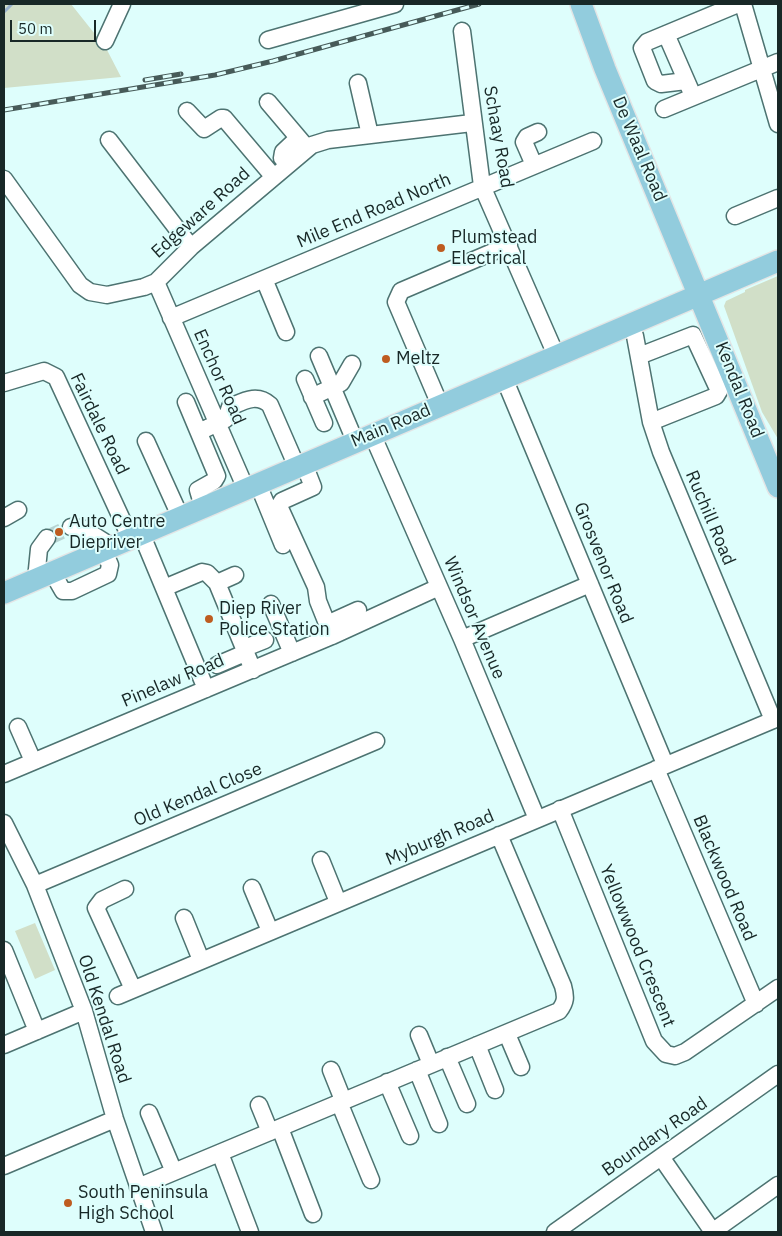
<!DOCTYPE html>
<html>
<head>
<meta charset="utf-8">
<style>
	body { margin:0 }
	#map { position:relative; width:782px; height:1236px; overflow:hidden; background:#defefc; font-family:"IBM Plex Sans",sans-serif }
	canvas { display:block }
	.frame { position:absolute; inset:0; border:5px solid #182827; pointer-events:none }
	.scale { position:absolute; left:10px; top:20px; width:86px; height:22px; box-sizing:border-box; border:2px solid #182827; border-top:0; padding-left:6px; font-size:15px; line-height:18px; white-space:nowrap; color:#182827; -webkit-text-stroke:4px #defefc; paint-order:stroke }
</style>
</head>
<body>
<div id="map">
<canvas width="782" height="1236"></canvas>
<div class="frame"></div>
<div class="scale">50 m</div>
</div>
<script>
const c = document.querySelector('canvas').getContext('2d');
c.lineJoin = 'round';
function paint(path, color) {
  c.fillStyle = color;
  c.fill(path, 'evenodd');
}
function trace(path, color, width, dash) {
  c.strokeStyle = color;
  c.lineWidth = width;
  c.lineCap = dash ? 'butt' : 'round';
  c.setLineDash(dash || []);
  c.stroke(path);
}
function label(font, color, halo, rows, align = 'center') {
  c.font = font + ' "IBM Plex Sans",sans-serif';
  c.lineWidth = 4;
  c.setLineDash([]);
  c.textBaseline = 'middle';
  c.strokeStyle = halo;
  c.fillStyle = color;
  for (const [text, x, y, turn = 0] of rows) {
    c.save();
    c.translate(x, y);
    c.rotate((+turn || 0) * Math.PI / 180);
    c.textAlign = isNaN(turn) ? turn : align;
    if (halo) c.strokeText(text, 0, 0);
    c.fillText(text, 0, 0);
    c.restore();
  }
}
paint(new Path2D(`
	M 4,4 L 71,4 L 106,48 L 121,77 L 4,88 Z
	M 778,276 L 778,439 L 762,412 L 724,306 L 726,301 L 745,292 L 745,290 Z
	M 35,923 L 55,970 L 35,979 L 15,931 Z`), '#d1dfc8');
trace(new Path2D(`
	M 4,12 L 12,4`), '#97b1cb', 3);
trace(new Path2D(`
	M 47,538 L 71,527`), '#b6d3d1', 16, [16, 8]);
const minor = new Path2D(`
	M 743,4 L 778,124
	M 462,31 L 482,186 L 556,355
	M 666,34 L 690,89
	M 268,40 L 395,4
	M 105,41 L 122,4
	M 686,81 L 661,84 L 655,81 L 642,48 L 647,42 L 738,4
	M 358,83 L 370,135
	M 268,102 L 307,148
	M 664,109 L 778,62
	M 187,111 L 204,129 L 221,118 L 224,118 L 273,176
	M 109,140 L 191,247
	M 287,164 L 282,158 L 283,152 L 298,138
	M 534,165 L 524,142 L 527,137 L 538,132
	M 4,179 L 80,285 L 90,292 L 107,295 L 144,287 L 156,282 L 191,247 L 312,145 L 328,140 L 472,123
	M 735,216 L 778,198
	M 264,279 L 286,332
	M 156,282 L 246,489
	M 171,318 L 593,141
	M 630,324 L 635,336 L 651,422 L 661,452 L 773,720
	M 319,356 L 355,441
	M 639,356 L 693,335 L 719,391 L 716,396 L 651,422
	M 504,378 L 665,764
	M 305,379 L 324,423
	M 4,383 L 44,371 L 56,377 L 130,537
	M 312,397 L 341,383 L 352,364
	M 186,402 L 217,476 L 214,481 L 198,490 L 203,507
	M 440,405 L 396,302 L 401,291 L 509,245
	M 199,432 L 226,419 L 230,407 C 244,401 257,393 270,405 L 297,467
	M 372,434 L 462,639 L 537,819
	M 146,441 L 180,516
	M 304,464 L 313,487 L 282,501 L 279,506 L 316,587 L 318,601 L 332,636
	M 258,484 L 283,545
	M 4,518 L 18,510
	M 71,527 L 84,529 L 111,546
	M 141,533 L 206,689
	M 52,572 L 63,591 L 72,591 L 108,574 L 110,565 L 103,549
	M 36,579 L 39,549 L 47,538
	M 217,583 L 235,575
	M 164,588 L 202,572 L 207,573 L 217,583 L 253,670
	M 271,604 L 292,653
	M 327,624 L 358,610
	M 462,639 L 590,584
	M 245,648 L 265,640
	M 217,665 L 245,653
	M 18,727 L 33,761
	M 656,769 L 756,1004
	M 4,774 L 332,636 L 439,587
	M 560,809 L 654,1041 L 666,1054 L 675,1056 L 685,1052 L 778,988
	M 4,823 L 35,885 L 84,1011 L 115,1119 L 154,1232
	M 321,860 L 338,902
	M 35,885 L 376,741
	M 252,888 L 270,931
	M 125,889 L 102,900 L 96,908 L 133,989
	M 184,918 L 201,960
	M 4,950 L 37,1031
	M 118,996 L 778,718
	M 507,1034 L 521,1067
	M 419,1035 L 431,1064
	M 4,1045 L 84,1011
	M 477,1045 L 495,1090
	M 447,1057 L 467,1104
	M 331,1070 L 343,1100
	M 417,1070 L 439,1124
	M 387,1082 L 410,1136
	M 339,1102 L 371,1180
	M 259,1105 L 270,1132
	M 149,1113 L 174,1172
	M 280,1128 L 313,1214
	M 220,1153 L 250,1232
	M 661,1157 L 713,1232
	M 4,1166 L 115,1119
	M 138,1187 L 559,1011 C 566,1002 566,997 563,986 L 499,835
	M 555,1232 L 778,1074
	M 712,1232 L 778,1185`);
const major = new Path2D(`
	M 581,4 L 605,69 L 778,487
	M 4,593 L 778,261`);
trace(minor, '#4d7371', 19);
trace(major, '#e3e5e5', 24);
trace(minor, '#fff', 16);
trace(major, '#92ccdd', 21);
const rail = new Path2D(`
	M 145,80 L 181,74
	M 4,110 L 215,75 L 273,61 L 479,4`);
trace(rail, '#475b59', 5);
trace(rail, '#defefc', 3, [9]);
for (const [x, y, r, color] of [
	[441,248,5,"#be5c20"],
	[386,359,5,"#be5c20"],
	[59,532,5,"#be5c20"],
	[209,619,5,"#be5c20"],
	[68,1203,5,"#be5c20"]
]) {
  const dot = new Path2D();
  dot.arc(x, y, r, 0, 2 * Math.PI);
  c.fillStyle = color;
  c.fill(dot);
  trace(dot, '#defefc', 2);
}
label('18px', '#182827', '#defefc', [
	["Schaay Road",498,137,80],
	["De Waal Road",639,149,67],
	["Mile End Road North",374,211,-23],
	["Edgeware Road",201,213,-42],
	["Enchor Road",219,377,66],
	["Kendal Road",739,390,68],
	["Fairdale Road",99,424,64],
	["Main Road",391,426,-23],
	["Ruchill Road",710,518,67],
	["Grosvenor Road",603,563,68],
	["Windsor Avenue",474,618,67],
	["Pinelaw Road",173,681,-23],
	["Old Kendal Close",198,795,-23],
	["Myburgh Road",440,838,-23],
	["Blackwood Road",724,878,67],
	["Yellowwood Crescent",637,946,68],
	["Old Kendal Road",104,1019,72],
	["Boundary Road",655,1137,-35]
]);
label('18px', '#182827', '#defefc', [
	["Plumstead",451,238],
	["Electrical",451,259],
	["Meltz",396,359],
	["Auto Centre",69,522],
	["Diepriver",69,543],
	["Diep River",219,609],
	["Police Station",219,630],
	["South Peninsula",78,1193],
	["High School",78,1214]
], 'left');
</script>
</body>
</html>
